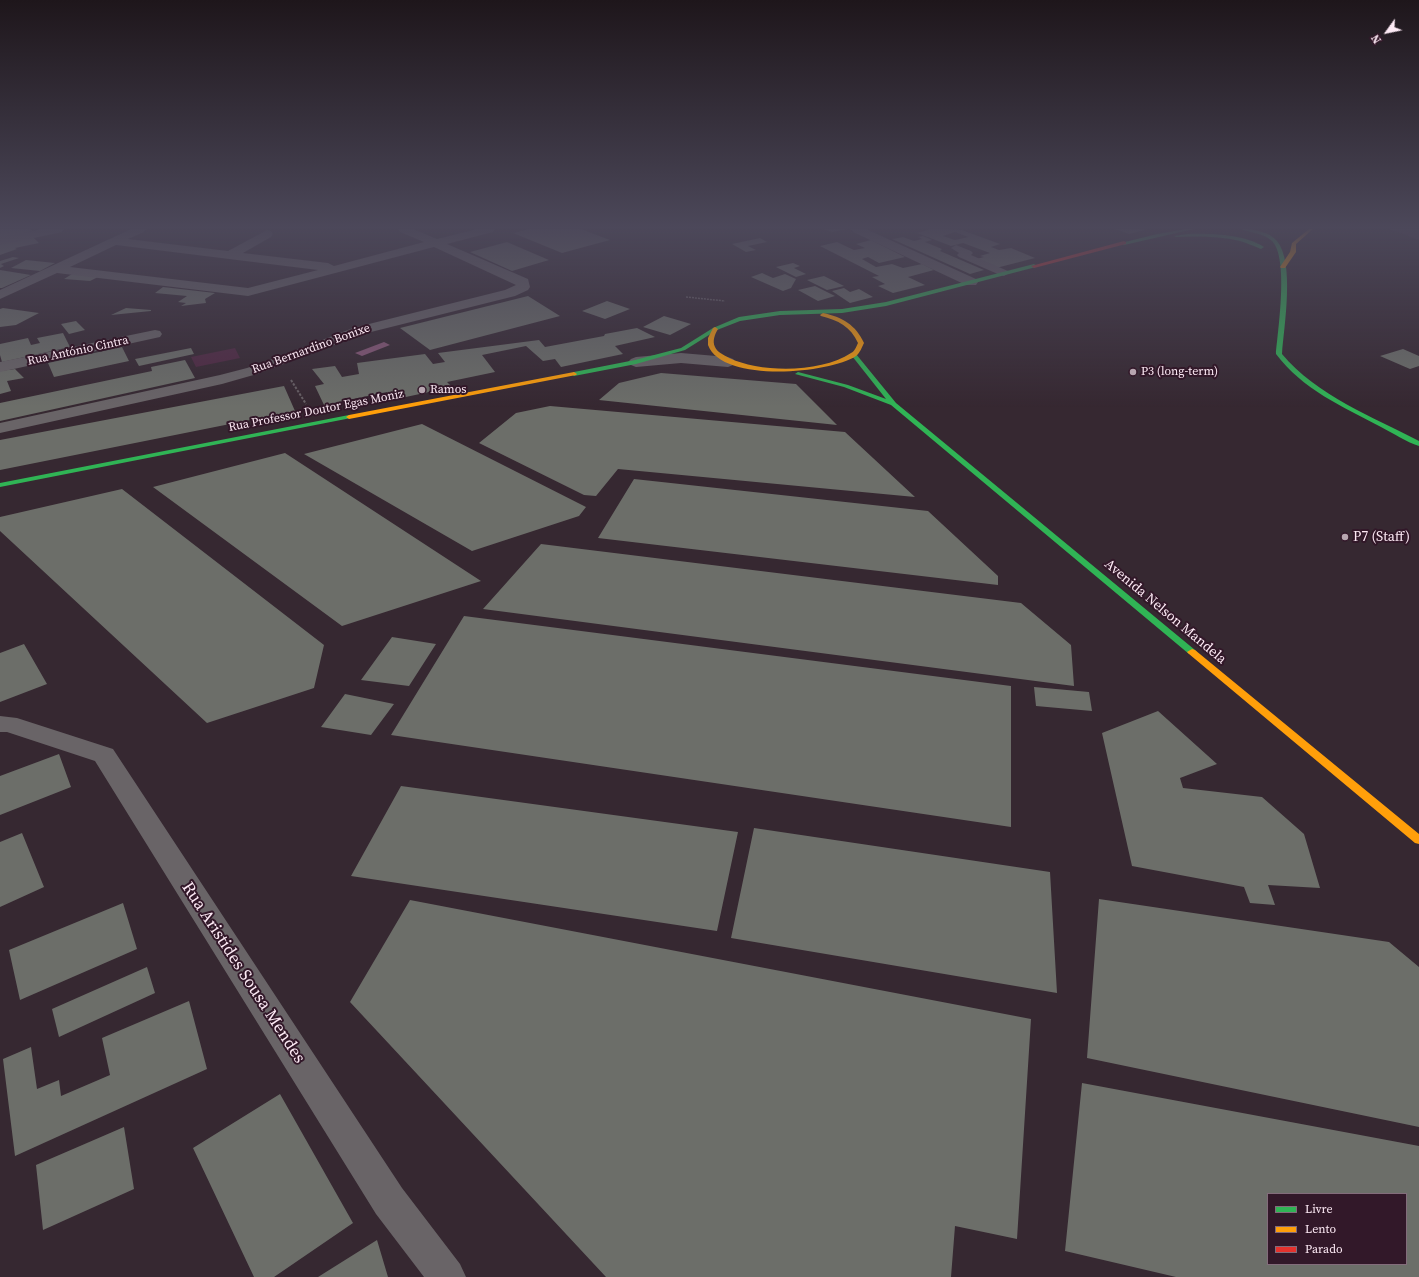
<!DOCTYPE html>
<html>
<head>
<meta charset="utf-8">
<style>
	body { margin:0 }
	#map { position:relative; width:1419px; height:1277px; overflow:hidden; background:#362831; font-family:"Source Serif 4",serif }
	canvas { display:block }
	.legend { position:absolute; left:1267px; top:1193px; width:140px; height:72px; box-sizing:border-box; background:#321829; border:1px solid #836c7b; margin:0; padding:5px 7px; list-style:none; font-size:12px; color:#fdeaf5 }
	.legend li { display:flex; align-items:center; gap:8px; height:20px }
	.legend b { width:20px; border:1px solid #836c7b }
	.north { position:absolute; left:1367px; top:12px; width:40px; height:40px; -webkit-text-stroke:3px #321829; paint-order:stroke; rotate:237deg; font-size:11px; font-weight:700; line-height:16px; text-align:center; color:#fdeaf5 }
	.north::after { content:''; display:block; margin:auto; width:14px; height:18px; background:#fdeaf5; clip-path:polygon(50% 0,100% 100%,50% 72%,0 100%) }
</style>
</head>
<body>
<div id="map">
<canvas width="1419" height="1277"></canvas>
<ul class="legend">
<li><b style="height:5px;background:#30b455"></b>Livre</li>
<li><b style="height:5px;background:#ff9f0a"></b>Lento</li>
<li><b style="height:5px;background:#e5322d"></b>Parado</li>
</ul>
<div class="north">N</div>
</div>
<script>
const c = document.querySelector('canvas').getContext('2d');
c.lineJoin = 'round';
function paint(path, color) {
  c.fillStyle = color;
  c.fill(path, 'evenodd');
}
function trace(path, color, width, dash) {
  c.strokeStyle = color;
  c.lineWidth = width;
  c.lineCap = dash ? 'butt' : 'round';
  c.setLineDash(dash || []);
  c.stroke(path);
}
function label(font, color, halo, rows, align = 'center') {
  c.font = font + ' "Source Serif 4",serif';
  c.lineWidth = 4;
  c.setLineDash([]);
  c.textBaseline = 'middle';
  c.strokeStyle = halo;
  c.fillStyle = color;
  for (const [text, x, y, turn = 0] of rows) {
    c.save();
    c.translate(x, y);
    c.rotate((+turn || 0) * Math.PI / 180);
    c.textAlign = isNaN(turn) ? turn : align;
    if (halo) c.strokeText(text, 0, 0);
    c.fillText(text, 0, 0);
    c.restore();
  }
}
paint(new Path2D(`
	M 1389,229 L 1419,229 L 1419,240 Z
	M 235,348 L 240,358 L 196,367 L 191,357 Z`), '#4f2942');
paint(new Path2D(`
	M 384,342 L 390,345 L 362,356 L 355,353 Z`), '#885877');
paint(new Path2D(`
	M 0,229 L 30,229 L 33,231 L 0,238 Z
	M 529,229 L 581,229 L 610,240 L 562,253 L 513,233 Z
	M 824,229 L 847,229 L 832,232 Z
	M 931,229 L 962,230 L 1000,244 L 991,247 L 999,250 L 1011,248 L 1035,258 L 996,268 L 976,259 L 984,257 L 980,256 L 990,253 L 963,243 L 951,246 L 917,233 ZM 955,232 L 968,237 L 955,240 L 943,236 Z
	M 1115,229 L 1141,229 L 1145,230 L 1129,234 Z
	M 923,236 L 932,240 L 925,242 L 942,249 L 940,251 L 984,270 L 970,274 L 892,239 L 903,237 L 914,241 L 922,239 L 918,237 Z
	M 33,237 L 39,243 L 15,248 L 17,249 L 0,255 L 0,244 Z
	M 760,238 L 767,242 L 748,246 L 756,250 L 746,252 L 732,244 Z
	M 871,240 L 905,257 L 879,263 L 868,257 L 862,259 L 876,267 L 892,264 L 903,268 L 922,264 L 934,270 L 908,277 L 925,285 L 893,293 L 878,286 L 885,284 L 872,277 L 879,276 L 820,246 L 837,242 L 854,250 L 865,248 L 856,244 Z
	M 507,242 L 549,260 L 512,271 L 470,252 Z
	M 13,257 L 19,258 L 1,264 L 4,266 L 0,268 L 0,261 Z
	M 26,260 L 55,263 L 40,271 L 11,268 Z
	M 793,263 L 800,266 L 794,268 L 806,274 L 796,277 L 776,267 Z
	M 0,270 L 31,275 L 2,288 L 0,288 Z
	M 762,273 L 773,278 L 785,274 L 796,279 L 791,288 L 783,291 L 751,277 Z
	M 72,274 L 98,277 L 90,281 L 64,279 Z
	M 824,276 L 844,286 L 827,290 L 807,280 Z
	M 815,286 L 835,296 L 818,301 L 798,290 Z
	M 163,287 L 215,293 L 205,299 L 206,303 L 181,306 L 186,303 L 178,302 L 187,296 L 155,293 Z
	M 844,288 L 850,292 L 859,289 L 873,297 L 850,303 L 832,291 Z
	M 528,296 L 560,316 L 430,350 L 400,328 Z
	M 607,301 L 630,309 L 605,319 L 582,311 Z
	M 3,308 L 39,313 L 16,325 L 0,327 L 0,309 Z
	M 126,308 L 151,310 L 151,311 L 111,315 Z
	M 664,316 L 691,324 L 670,335 L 643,327 Z
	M 76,321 L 85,330 L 69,334 L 61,324 Z
	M 637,328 L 655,337 L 615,346 L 623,354 L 561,367 L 555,359 L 543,361 L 526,346 L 482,355 L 495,372 L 447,382 L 452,387 L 392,400 L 387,392 L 324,405 L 315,386 L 324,384 L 312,369 L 335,366 L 342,377 L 359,374 L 357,363 L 425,354 L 433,364 L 445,362 L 438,353 L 539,340 L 545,347 L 604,336 L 605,334 Z
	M 63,333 L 70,347 L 2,362 L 0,355 L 0,344 L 28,338 L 31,345 L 40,343 L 37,338 Z
	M 122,347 L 129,361 L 54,377 L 48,363 Z
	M 191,348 L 194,354 L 139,366 L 135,359 Z
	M 1403,349 L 1419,356 L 1419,366 L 1410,369 L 1380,356 Z
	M 185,360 L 195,378 L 0,421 L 0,403 L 152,371 L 151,367 Z
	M 15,369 L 24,378 L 7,381 L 11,391 L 0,394 L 0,371 Z
	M 661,373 L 796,384 L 837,425 L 599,400 L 619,383 Z
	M 284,386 L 295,411 L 0,470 L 0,440 Z
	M 550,406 L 845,432 L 915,497 L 618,469 L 596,496 L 584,495 L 479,443 L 516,413 Z
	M 422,424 L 586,507 L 579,516 L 472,551 L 304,454 Z
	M 285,453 L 481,581 L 342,626 L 153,487 Z
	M 634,479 L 928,511 L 998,576 L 998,585 L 598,538 Z
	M 122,489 L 324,645 L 314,688 L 207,723 L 0,531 L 0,517 Z
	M 541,544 L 1021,603 L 1071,645 L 1074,686 L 483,609 Z
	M 464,616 L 1011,686 L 1011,827 L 391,735 Z
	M 392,637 L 436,644 L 409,686 L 361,680 Z
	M 24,644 L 47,684 L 0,702 L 0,653 Z
	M 1034,687 L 1089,692 L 1092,711 L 1036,706 Z
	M 345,694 L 394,704 L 371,735 L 321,727 Z
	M 1158,711 L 1217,764 L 1180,778 L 1183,788 L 1262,797 L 1304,834 L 1320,888 L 1268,885 L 1275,905 L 1250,903 L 1244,887 L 1132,866 L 1102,733 Z
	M 59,754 L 71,787 L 0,815 L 0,776 Z
	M 401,786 L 738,832 L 717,931 L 351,876 Z
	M 754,828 L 1050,872 L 1057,993 L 731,938 Z
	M 22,833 L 44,887 L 0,907 L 0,842 Z
	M 1099,899 L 1389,942 L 1419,967 L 1419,1127 L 1087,1058 Z
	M 410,900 L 1031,1019 L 1017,1239 L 955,1226 L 951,1277 L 606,1277 L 350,1002 Z
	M 123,903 L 137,949 L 20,1000 L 9,950 Z
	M 147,967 L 155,993 L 59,1037 L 52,1009 Z
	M 189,1001 L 207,1069 L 15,1156 L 3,1059 L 31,1047 L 37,1089 L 59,1080 L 61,1096 L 110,1075 L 102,1038 Z
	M 1082,1083 L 1419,1146 L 1419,1277 L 1176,1277 L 1065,1251 ZM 1268,1194 L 1406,1194 L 1406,1264 L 1268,1264 Z
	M 280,1094 L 353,1223 L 274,1277 L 254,1277 L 193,1148 Z
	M 124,1127 L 134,1189 L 43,1230 L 36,1165 Z
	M 377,1240 L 388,1277 L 318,1277 Z`), '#6c6e69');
trace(new Path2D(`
	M 686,297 L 725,301`), '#686065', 1.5, [2, 1]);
trace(new Path2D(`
	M 291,380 L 306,404`), '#686065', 2, [2.5, 1.5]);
paint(new Path2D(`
	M 956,245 L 971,251 L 973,253 L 971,255 L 1008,271 L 1009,273 L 1004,276 L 1000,275 L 959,257 L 957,255 L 959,253 L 951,248 Z`), '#696467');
paint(new Path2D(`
	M 42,229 L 64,229 L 62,232 L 58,233 L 0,245 L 0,237 Z
	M 131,229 L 146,229 L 144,232 L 128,239 L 228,251 L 267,230 L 271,231 L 273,234 L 271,237 L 243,253 L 328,263 L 334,266 L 424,242 L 400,232 L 398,229 L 413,229 L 437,239 L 477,229 L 495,229 L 493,232 L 447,244 L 528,279 L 530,287 L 528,290 L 515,296 L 363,334 L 257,374 L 222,384 L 0,433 L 0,423 L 220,375 L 247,368 L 281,356 L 353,328 L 505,290 L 516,285 L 434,247 L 248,296 L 57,273 L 0,299 L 0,290 ZM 116,245 L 318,270 L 248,288 L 70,267 Z
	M 851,229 L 866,229 L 976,279 L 978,282 L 976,285 L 966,285 L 853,232 Z
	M 155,330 L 160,331 L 162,334 L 160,337 L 0,372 L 0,362 Z
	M 681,353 L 728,357 L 733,359 L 736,362 L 733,365 L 728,367 L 681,363 L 636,367 L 631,365 L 628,362 L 631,359 L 636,357 Z
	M 0,716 L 17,718 L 113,749 L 402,1188 L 460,1264 L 466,1277 L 424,1277 L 376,1214 L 95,761 L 7,732 L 0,732 Z`), '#696467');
paint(new Path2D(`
	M 1186,229 L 1194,229 L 1124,245 L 1121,243 L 1157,234 Z
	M 1243,229 C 1254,229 1270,232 1277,241 C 1295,263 1284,326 1282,354 C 1316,395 1373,417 1419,441 L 1419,446 C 1406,442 1393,433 1381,427 C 1343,407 1302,389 1276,354 C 1278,330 1289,258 1272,241 C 1265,234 1253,233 1243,230 Z
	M 1187,234 C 1209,233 1245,234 1264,247 L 1261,249 C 1254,246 1247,243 1240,241 C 1219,236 1197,236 1176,237 L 1174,236 Z
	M 1034,264 L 1037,266 L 1036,267 L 886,306 L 842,313 L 780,315 L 740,321 L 717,330 L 685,350 L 636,364 L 574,376 L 571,374 L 574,372 L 635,360 L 681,348 L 713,328 L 739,317 L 780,311 L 842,309 L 886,302 Z
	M 854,353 L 856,354 L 896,403 L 1195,650 L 1197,652 L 1195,654 L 1189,654 L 891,405 L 844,387 L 795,374 L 798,372 L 848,385 L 886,399 L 852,356 L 851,355 Z
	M 349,415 L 352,417 L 351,418 L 0,487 L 0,483 Z`), '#30b455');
paint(new Path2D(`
	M 1309,229 L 1313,229 L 1296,244 L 1296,252 L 1285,268 L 1281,268 L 1280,267 L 1290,252 L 1292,243 Z
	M 823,313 C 842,317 856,325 864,343 C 862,347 860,353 856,356 C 828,374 722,383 708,345 L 708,338 L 713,328 L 715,327 L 718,329 C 715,334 712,341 715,347 C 717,352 724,355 729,358 C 761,373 821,373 851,353 C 855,351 856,347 858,343 C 851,327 838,320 821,316 L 820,315 Z
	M 574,372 L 577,374 L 576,375 L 349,419 L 346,417 L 349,415 Z
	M 1192,649 L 1195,650 L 1419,834 L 1419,844 L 1415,843 L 1189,654 L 1187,652 Z`), '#ff9f0a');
paint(new Path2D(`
	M 1124,241 L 1126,242 L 1126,244 L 1034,268 L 1031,266 Z`), '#e5322d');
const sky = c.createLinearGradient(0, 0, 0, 407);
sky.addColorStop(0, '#1e161b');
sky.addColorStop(0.56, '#4c485a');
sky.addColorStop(1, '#4c485a00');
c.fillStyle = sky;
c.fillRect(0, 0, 1419, 407);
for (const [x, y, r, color] of [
	[1133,372,4,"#b7a6b0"],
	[422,390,4,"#b7a6b0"],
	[1345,537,4,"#b7a6b0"]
]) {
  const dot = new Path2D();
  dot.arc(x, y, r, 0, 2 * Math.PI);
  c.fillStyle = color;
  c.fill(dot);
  trace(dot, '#321829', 1.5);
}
label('12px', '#fdeaf5', '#321829', [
	["Rua Bernardino Bonixe",311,349,-20],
	["Rua António Cintra",78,351,-12],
	["Rua Professor Doutor Egas Moniz",316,411,-11]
]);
label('12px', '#fdeaf5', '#321829', [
	["P3 (long-term)",1141,372],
	["Ramos",430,390]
], 'left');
label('14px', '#fdeaf5', '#321829', [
	["P7 (Staff)",1353,537]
], 'left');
label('14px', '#fdeaf5', '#321829', [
	["Avenida Nelson Mandela",1165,612,40]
]);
label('17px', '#fdeaf5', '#321829', [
	["Rua Aristides Sousa Mendes",243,973,57]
]);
</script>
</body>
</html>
